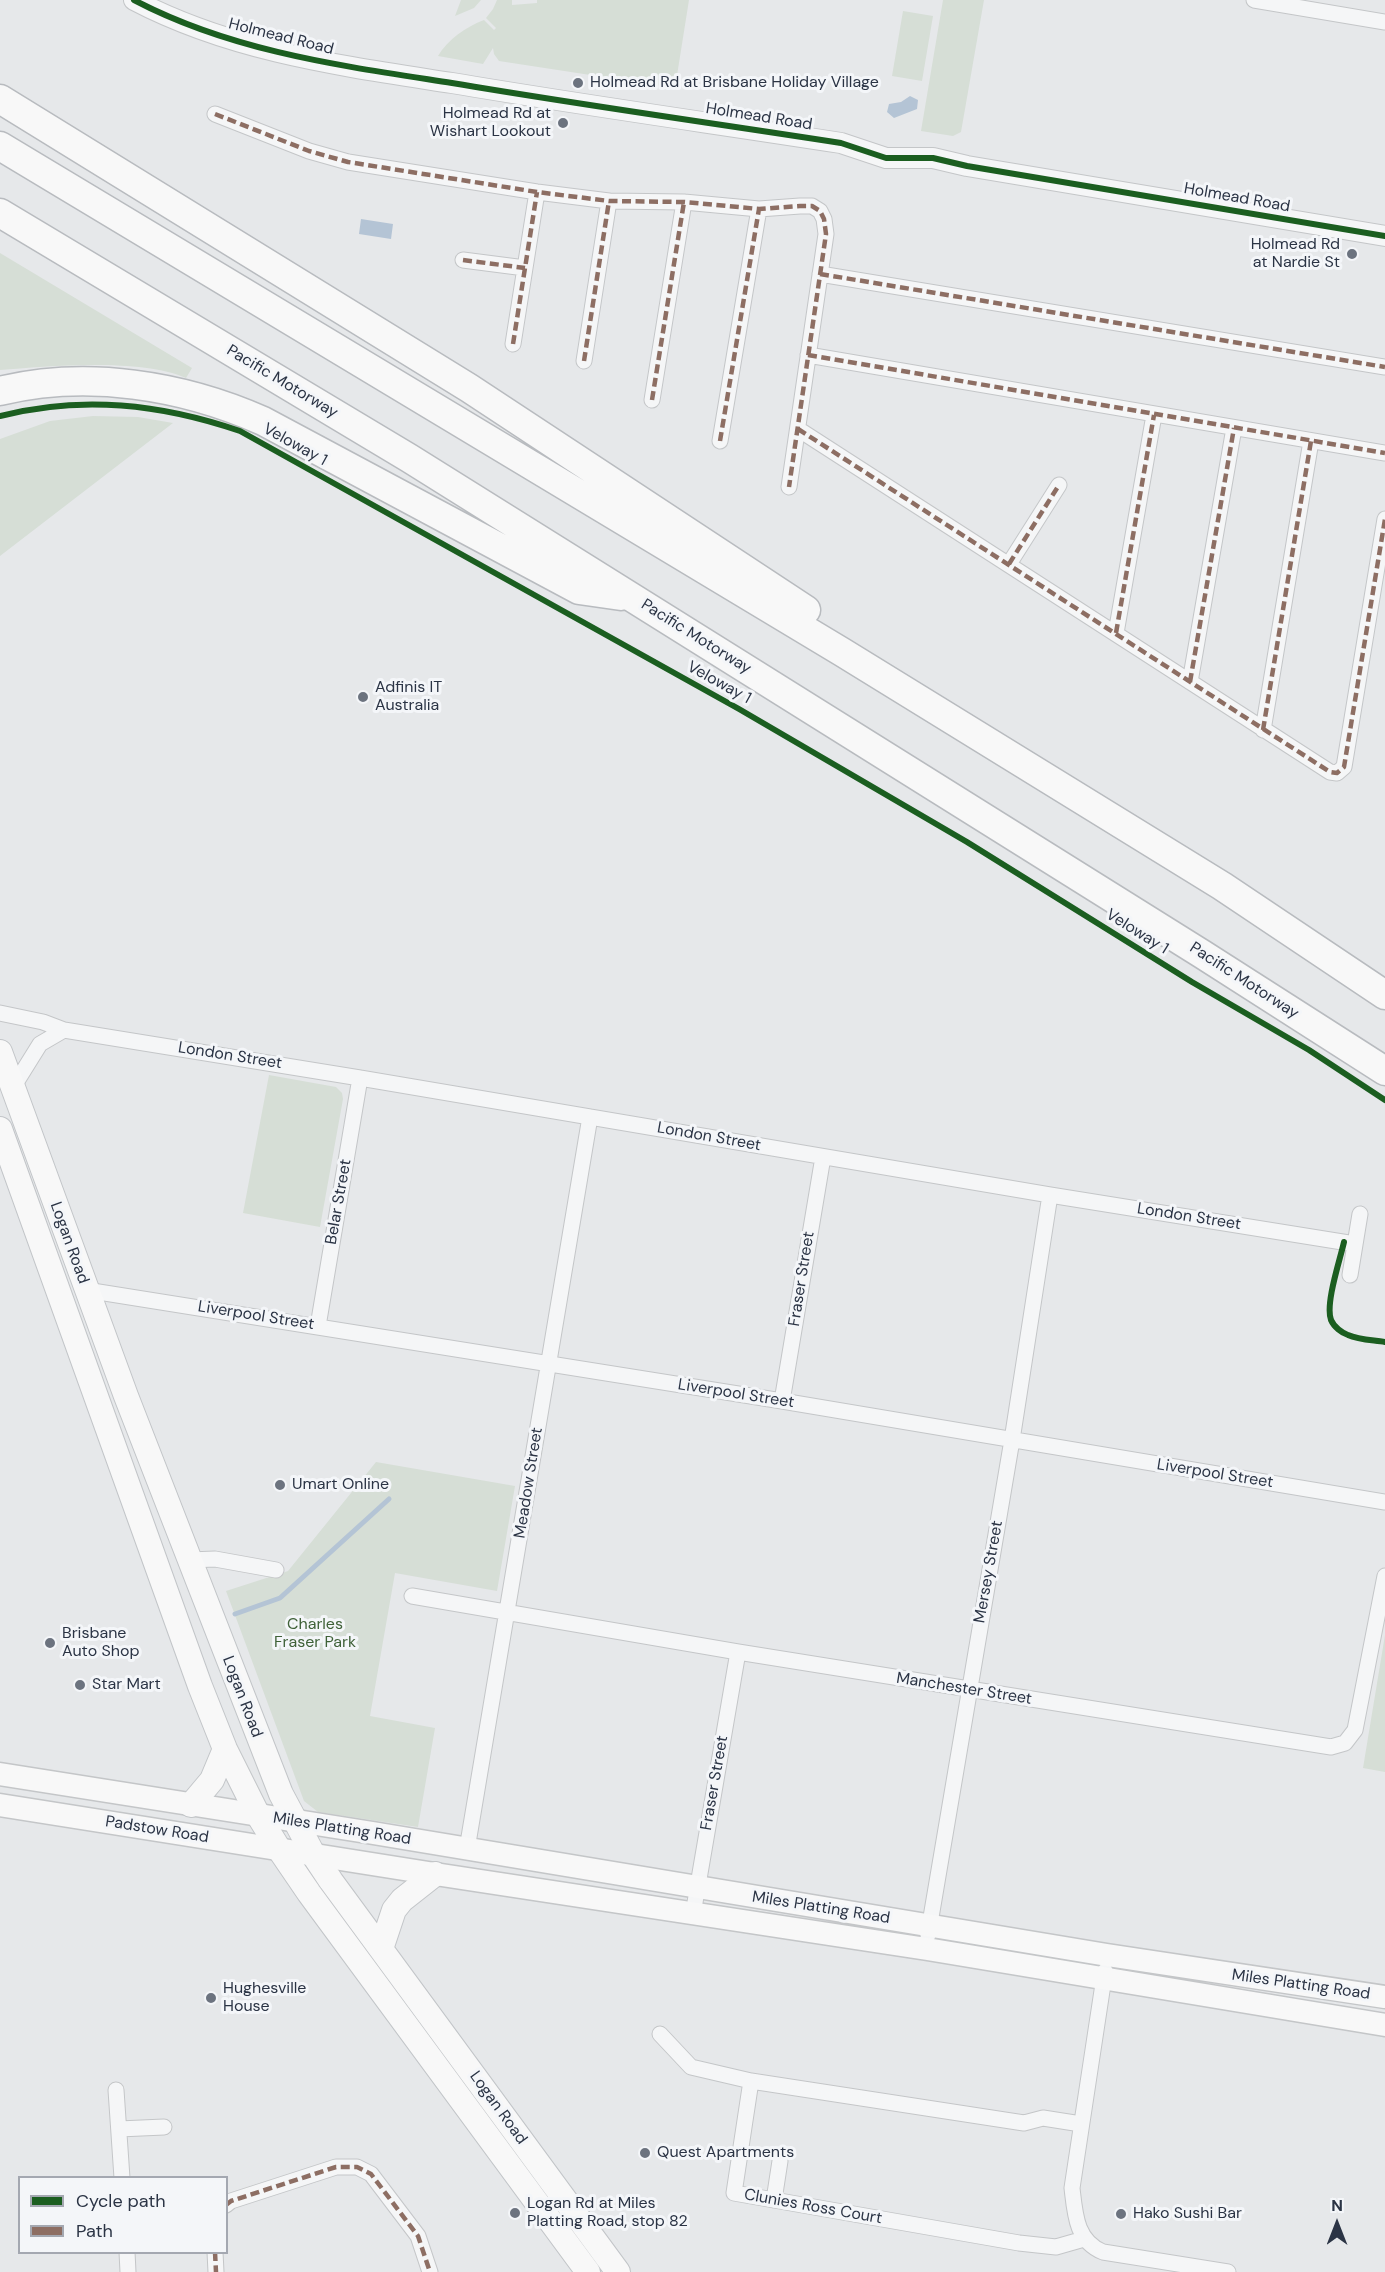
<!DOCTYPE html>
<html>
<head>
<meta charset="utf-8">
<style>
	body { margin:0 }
	#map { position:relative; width:1385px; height:2272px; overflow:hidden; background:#e6e8ea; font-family:"DM Sans",sans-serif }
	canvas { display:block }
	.legend { position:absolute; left:18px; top:2176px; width:210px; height:78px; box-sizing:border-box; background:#f4f6f9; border:2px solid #a4a8b1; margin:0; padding:8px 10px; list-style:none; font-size:18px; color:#2b3445 }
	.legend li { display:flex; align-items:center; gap:12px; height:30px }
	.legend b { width:30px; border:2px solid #a4a8b1 }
	.north { position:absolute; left:1307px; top:2194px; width:60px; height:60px; -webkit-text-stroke:4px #f4f6f9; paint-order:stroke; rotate:0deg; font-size:16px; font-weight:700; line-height:24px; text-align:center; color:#2b3445 }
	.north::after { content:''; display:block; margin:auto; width:21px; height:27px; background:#2b3445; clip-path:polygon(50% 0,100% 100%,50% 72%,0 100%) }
</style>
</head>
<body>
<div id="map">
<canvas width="1385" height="2272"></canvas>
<ul class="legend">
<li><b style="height:8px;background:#1b5e20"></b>Cycle path</li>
<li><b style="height:8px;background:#8d6e63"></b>Path</li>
</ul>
<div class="north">N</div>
</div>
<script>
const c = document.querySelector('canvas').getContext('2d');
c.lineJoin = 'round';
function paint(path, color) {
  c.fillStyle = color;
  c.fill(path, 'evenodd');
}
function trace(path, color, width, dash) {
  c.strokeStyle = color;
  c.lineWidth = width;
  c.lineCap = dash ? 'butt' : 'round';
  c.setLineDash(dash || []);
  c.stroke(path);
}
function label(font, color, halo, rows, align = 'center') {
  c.font = font + ' "DM Sans",sans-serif';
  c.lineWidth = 6;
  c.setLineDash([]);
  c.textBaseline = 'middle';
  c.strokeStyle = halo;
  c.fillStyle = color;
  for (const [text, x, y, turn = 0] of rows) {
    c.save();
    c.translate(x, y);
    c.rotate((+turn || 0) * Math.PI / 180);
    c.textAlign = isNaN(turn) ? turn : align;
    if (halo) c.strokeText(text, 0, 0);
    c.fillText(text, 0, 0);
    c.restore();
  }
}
paint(new Path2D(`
	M 461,0 L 481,0 L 474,8 L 455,16 Z
	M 497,0 L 512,0 L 512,5 L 537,3 L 537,0 L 689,0 L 675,88 L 499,61 L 494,54 L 493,48 L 483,64 L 438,56 C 448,39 466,27 484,20 L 494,30 L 496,28 L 486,18 L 493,9 Z
	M 943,0 L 984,0 L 961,132 L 953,136 L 921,131 Z
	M 903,11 L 933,16 L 922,81 L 892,76 Z
	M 0,253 L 192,368 L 186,378 C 141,358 49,366 0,370 Z
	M 93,416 L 138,417 L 173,423 L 0,556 L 0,439 L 50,421 Z
	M 269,1075 L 336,1087 L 342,1093 L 343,1099 L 320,1227 L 243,1213 Z
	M 376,1462 L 515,1486 L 497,1591 L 395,1573 L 370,1716 L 435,1728 L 418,1827 L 318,1812 L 304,1801 L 226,1591 L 288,1571 Z
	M 1385,1635 L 1385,1772 L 1363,1768 Z`), '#d6ded6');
paint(new Path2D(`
	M 910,96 L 918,100 L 917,109 L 894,118 L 887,112 L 889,104 L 901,102 Z
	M 361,219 L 393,224 L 391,239 L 359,234 Z`), '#b4c4d5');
trace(new Path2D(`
	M 235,1614 L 280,1598 L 389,1499`), '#b4c4d5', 5);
const minor = new Path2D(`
	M 1254,0 L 1385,22
	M 215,114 L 309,151 L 348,162 L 537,192 L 609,201 L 684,202 L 759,209 L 800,206 L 812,206 L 820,211 L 824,219 L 826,234 L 789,487
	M 463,260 L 525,268
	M 820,274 L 1385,367
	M 513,344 L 537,192
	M 808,355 L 1385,453
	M 584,361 L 609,201
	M 652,400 L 684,202
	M 798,429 L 1330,772 L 1337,773 L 1344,767 L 1385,519
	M 720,441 L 759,209
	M 1009,564 L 1059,485
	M 1116,633 L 1154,415
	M 1190,682 L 1234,428
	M 1263,730 L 1311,441
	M 0,1013 L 43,1022 L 64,1030 L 360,1078 L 1050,1195 L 1355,1244
	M 12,1089 L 40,1044 L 64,1030
	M 1350,1275 L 1360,1214
	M 86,1290 L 782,1401 L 1385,1502
	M 318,1326 L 360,1078
	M 782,1401 L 823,1157
	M 190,1560 L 215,1559 L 276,1570
	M 412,1596 L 738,1652 L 1331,1747 L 1345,1743 L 1355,1730 L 1385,1576
	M 467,1849 L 590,1117
	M 693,1914 L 738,1652
	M 928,1935 L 1012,1440 L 1050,1195
	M 1105,1971 L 1072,2188 C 1075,2214 1076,2241 1103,2252 L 1228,2272
	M 660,2034 L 691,2067 L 751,2081
	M 116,2090 L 122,2178
	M 1081,2124 L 1043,2118 L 1024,2123 L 751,2081 L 734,2193 L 1019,2243 L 1056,2247 L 1084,2239
	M 119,2129 L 164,2127
	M 774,2200 L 780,2161
	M 226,2205 L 231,2201 L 336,2167 L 357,2167 L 371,2174 L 418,2236 L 430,2272
	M 127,2252 L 128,2272
	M 215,2252 L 216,2272`);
const tertiary = new Path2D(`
	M 134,0 C 233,52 343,66 452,83 C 582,105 712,123 841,143 L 886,158 L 933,158 L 967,166 L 1385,236`);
const secondary = new Path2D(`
	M 0,1774 L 373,1833 L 1107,1955 L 1385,1997
	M 0,1805 L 435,1874 L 927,1949 L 1385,2025`);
const primary = new Path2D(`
	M 0,1052 L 126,1396 L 281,1794 L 313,1854 L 331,1881 L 618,2272
	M 0,1129 L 200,1686 L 225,1749 L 258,1815 L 279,1849 L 309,1893 L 588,2272
	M 191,1805 L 212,1780 L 225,1749
	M 381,1949 L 394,1910 L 402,1900 L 435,1874`);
const motorway = new Path2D(`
	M 0,99 L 469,388 L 806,610
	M 0,146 L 842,652 L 1222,886 L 1385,995
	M 0,213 L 409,458 L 1202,954 L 1385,1071
	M 0,391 C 87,370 182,385 263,421 L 579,590 L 621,596`);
trace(minor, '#c4c6c8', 17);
trace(tertiary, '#c4c6c8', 22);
trace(secondary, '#c4c6c8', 25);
trace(primary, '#c2c5c8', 26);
trace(motorway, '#b8bbbf', 31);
trace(minor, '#f5f6f7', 15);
trace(tertiary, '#f5f6f7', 20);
trace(secondary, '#f8f8f8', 22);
trace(primary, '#f8f8f8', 24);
trace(motorway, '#f8f8f8', 28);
trace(new Path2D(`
	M 215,114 L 309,151 L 348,162 L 537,192 L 609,201 L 684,202 L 759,209 L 800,206 L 812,206 L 820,211 L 824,219 L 826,234 L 789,487
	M 463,260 L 525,268
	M 820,274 L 1385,367
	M 513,344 L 537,192
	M 808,355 L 1385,453
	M 584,361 L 609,201
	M 652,400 L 684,202
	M 798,429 L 1330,772 L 1337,773 L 1344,767 L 1385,519
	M 720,441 L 759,209
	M 1009,564 L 1059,485
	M 1116,633 L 1154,415
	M 1190,682 L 1234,428
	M 1263,730 L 1311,441
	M 226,2205 L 231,2201 L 336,2167 L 357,2167 L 371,2174 L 418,2236 L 430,2272
	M 215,2252 L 216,2272`), '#8d6e63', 4.5, [9, 4.5]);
trace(new Path2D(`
	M 134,0 C 233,52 343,66 452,83 C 582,105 712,123 841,143 L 886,158 L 933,158 L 967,166 L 1385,236
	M 0,416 C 82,395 161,404 240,431 L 739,709 L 967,842 L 1192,982 L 1309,1050 L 1385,1100
	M 1344,1242 C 1340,1260 1325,1304 1331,1320 C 1334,1327 1342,1333 1348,1335 C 1359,1340 1373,1340 1385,1342`), '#1b5e20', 6);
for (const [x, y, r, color] of [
	[578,83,6,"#6c737f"],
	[563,123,6,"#6c737f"],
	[1352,254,6,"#6c737f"],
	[363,697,6,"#6c737f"],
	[280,1485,6,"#6c737f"],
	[50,1643,6,"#6c737f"],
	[80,1685,6,"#6c737f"],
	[211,1998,6,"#6c737f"],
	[645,2153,6,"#6c737f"],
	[515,2213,6,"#6c737f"],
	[1121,2214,6,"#6c737f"]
]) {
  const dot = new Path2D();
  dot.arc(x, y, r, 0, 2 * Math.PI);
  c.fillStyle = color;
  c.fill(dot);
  trace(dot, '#f4f6f9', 2);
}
label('16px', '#2b3445', '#f4f6f9', [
	["Holmead Road",281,37,14],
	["Holmead Road",759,117,9],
	["Holmead Road",1237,198,10],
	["Pacific Motorway",282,382,31],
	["Veloway 1",295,445,29],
	["Pacific Motorway",696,637,32],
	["Veloway 1",719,683,29],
	["Veloway 1",1137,932,32],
	["Pacific Motorway",1244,981,33],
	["London Street",230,1056,9],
	["London Street",709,1137,10],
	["Belar Street",339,1202,-80],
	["London Street",1189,1217,9],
	["Logan Road",69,1243,70],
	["Fraser Street",802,1279,-81],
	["Liverpool Street",256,1316,9],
	["Liverpool Street",736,1394,9],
	["Liverpool Street",1215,1474,9],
	["Meadow Street",529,1483,-81],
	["Mersey Street",989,1572,-80],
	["Manchester Street",964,1689,9],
	["Logan Road",242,1697,69],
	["Fraser Street",715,1783,-80],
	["Miles Platting Road",342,1829,9],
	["Padstow Road",157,1830,9],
	["Miles Platting Road",821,1908,9],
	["Miles Platting Road",1301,1985,8],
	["Logan Road",498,2108,54],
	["Clunies Ross Court",813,2207,10]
]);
label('16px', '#2b3445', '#f4f6f9', [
	["Holmead Rd at Brisbane Holiday Village",590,83],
	["Holmead Rd at",551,114,"right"],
	["Wishart Lookout",551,132,"right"],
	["Holmead Rd",1340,245,"right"],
	["at Nardie St",1340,263,"right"],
	["Adfinis IT",375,688],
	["Australia",375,706],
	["Umart Online",292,1485],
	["Brisbane",62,1634],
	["Auto Shop",62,1652],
	["Star Mart",92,1685],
	["Hughesville",223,1989],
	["House",223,2007],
	["Quest Apartments",657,2153],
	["Logan Rd at Miles",527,2204],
	["Platting Road, stop 82",527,2222],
	["Hako Sushi Bar",1133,2214]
], 'left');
label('16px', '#3f6138', '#f4f6f9', [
	["Charles",315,1625],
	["Fraser Park",315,1643]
]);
</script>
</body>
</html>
